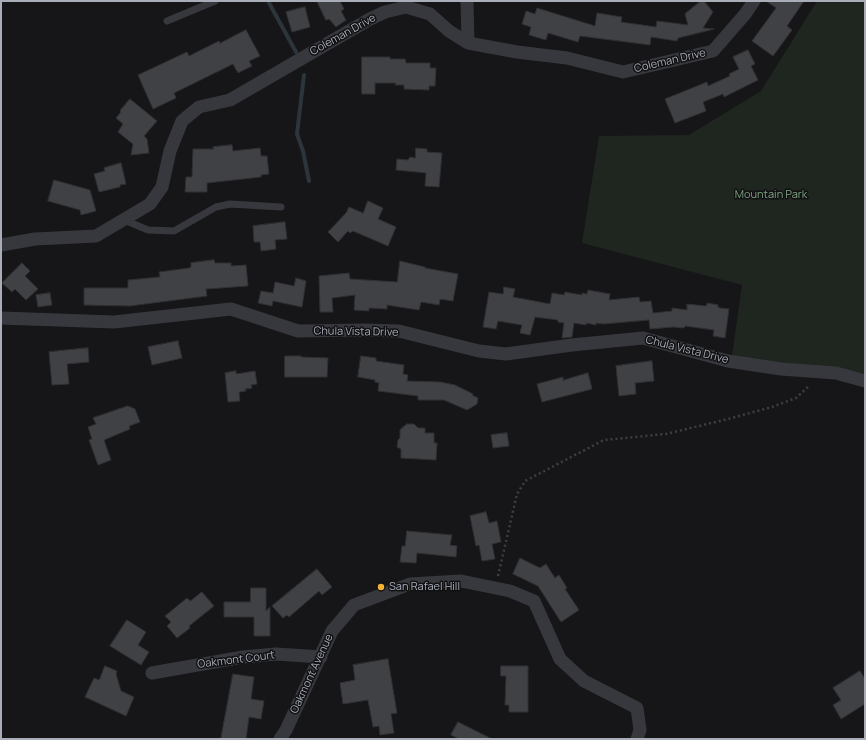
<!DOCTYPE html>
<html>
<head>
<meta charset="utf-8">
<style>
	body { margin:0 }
	#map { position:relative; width:866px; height:740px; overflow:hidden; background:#161618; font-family:Manrope,sans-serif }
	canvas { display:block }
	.frame { position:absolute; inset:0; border:2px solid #a8adb8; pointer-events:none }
</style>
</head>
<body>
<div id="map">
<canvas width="866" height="740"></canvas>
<div class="frame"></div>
</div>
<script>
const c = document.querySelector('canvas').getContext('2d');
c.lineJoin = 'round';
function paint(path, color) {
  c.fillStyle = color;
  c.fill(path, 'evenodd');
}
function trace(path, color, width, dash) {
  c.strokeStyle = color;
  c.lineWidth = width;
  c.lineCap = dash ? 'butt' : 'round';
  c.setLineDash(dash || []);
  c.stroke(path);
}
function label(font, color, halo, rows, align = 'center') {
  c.font = font + ' Manrope,sans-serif';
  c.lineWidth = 3;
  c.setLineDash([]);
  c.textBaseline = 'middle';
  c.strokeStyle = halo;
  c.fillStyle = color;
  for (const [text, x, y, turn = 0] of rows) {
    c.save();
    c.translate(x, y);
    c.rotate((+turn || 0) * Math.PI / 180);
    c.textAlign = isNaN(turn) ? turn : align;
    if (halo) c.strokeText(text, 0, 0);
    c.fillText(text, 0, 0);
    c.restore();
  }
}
paint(new Path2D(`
	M 817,1 L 865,1 L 865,381 L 732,356 L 742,285 L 582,243 L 599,136 L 689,135 L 761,91 Z`), '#1e261f');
trace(new Path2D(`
	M 268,1 L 296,52
	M 304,75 L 297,134 L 303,151 L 309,181`), '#2c353c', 4);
const building = new Path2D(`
	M 317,1 L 340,1 L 344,9 L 341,11 L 346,20 L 336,27 L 329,19 L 326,20 Z
	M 701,1 L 704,1 L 713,12 L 703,28 L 714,29 L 678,38 L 677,41 L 651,37 L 650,45 L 580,36 L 578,42 L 548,33 L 546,40 L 529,35 L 531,27 L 522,24 L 526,11 L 535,14 L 537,8 L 595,26 L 597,13 L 622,17 L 621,22 L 656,27 L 657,21 L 688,25 L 685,14 Z
	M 766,1 L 804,1 L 787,26 L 792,30 L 773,56 L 752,41 L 776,8 Z
	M 305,7 L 310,27 L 292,32 L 286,12 Z
	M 246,30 L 260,56 L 249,61 L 252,66 L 238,73 L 233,64 L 174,93 L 176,98 L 153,109 L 138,75 L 187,52 L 189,56 L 219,41 L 220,43 Z
	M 748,50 L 755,64 L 751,66 L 758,80 L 724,97 L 723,94 L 703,102 L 706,111 L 675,123 L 665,99 L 707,82 L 708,86 L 730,76 L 729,74 L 739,69 L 733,57 Z
	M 362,57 L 390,57 L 390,59 L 405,59 L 406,63 L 430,63 L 430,68 L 436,68 L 435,86 L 429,86 L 429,90 L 404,89 L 404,85 L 395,85 L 396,83 L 375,83 L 375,94 L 362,94 Z
	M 130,99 L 157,121 L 144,136 L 147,139 L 149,153 L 131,155 L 133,144 L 118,132 L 123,124 L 116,118 L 121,112 L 120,111 Z
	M 232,145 L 233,151 L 260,148 L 261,156 L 267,156 L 269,174 L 261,175 L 261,177 L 207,183 L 207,192 L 185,192 L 186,177 L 192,177 L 193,149 L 214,149 L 213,147 Z
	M 416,148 L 427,149 L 427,152 L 442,153 L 439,187 L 425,186 L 426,173 L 396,170 L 397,159 L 408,160 L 410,157 L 415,158 Z
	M 121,163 L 126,184 L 120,185 L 120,187 L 99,192 L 94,174 L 105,171 L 104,168 Z
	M 54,180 L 90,190 L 96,211 L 81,215 L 80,210 L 48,201 Z
	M 368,201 L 383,208 L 378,219 L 396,227 L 388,246 L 353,231 L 350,233 L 348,231 L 338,242 L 328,232 L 346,213 L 349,207 L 363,213 Z
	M 285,222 L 287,239 L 275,240 L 276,249 L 261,251 L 260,242 L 254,242 L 253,226 Z
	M 214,260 L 215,263 L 231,263 L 231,266 L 246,265 L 248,286 L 206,289 L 207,296 L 145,304 L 130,306 L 84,305 L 84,288 L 128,288 L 128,280 L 160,277 L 159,272 L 189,268 L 191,267 L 191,263 Z
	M 400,261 L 425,267 L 425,268 L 458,274 L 453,301 L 440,299 L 439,305 L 421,302 L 419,310 L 387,305 L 387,309 L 369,308 L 369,311 L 354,310 L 355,295 L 332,298 L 333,312 L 320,312 L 319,276 L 349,273 L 350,279 L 397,282 Z
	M 22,263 L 30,271 L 25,276 L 38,289 L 26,300 L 15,289 L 12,292 L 2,283 Z
	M 296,278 L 306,281 L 302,307 L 273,301 L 272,306 L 258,303 L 261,291 L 273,293 L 275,282 L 294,286 Z
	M 504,287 L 515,289 L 513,297 L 550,304 L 552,293 L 564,295 L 565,292 L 582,295 L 582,293 L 587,294 L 588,290 L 610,294 L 609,300 L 639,297 L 640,302 L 651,301 L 653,313 L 672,311 L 672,308 L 687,310 L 687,304 L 705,306 L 707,305 L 707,303 L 718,305 L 718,307 L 720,308 L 729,309 L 725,338 L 713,336 L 714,330 L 685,326 L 684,328 L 673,327 L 650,329 L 649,320 L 603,324 L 596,323 L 596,325 L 586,323 L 586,325 L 574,323 L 572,337 L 562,338 L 564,323 L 558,322 L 558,320 L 535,317 L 530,335 L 520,333 L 522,325 L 498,321 L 496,329 L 483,327 L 489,292 L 503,294 Z
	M 50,293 L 52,305 L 38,307 L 36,295 Z
	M 178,341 L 182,358 L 152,365 L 148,347 Z
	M 88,348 L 89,362 L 67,364 L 69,384 L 52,385 L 49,352 Z
	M 285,356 L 301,356 L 301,357 L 328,358 L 327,377 L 285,377 Z
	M 361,356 L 376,358 L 376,361 L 404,365 L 403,374 L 408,375 L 407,381 L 440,382 L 455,385 L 473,394 L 472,395 L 478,398 L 477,404 L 467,410 L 444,400 L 418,400 L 418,396 L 378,391 L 379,383 L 375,382 L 375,380 L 358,377 Z
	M 652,361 L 654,381 L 635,383 L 636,394 L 619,396 L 616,366 Z
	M 236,371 L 236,374 L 255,371 L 257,384 L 251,385 L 252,388 L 245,389 L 246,391 L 239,392 L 240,401 L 228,402 L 225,373 Z
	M 588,373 L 592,389 L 542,402 L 537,384 L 563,377 L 563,380 Z
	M 128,406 L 135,409 L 140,422 L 129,426 L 130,429 L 104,440 L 111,460 L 98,465 L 89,440 L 92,439 L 88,427 L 96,424 L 93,418 Z
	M 407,424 L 414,424 L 418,428 L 425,428 L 425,433 L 434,433 L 434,443 L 437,443 L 436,460 L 401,458 L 401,449 L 397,447 L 398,440 L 400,438 L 400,430 Z
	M 507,433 L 509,446 L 493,448 L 491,435 Z
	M 486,512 L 489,523 L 497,521 L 501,542 L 492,544 L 495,559 L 482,561 L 479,545 L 476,546 L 470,516 Z
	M 407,531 L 452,535 L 450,545 L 457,546 L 456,557 L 417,553 L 416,563 L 400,562 L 402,546 L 405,546 Z
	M 520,558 L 540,568 L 546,564 L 555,578 L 559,575 L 567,588 L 565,589 L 579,610 L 561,622 L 538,586 L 513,574 Z
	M 317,569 L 332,587 L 322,595 L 319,591 L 289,617 L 287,615 L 283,618 L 272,606 Z
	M 251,588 L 266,588 L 266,611 L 270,607 L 270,636 L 254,636 L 254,617 L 224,617 L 224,602 L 250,602 Z
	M 202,592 L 214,606 L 189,626 L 190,628 L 177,638 L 167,626 L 171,622 L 165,616 L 187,598 L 190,601 Z
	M 127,620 L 146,632 L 138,645 L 149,652 L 141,665 L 110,646 Z
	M 388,659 L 397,713 L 391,714 L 394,733 L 380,735 L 379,726 L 373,727 L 368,700 L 343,704 L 340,683 L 355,680 L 353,665 Z
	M 105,666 L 117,671 L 116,674 L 121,691 L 134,697 L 126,716 L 85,697 L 94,678 L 99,680 Z
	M 501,666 L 528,666 L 528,712 L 509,712 L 509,705 L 505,705 L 506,676 L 501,676 Z
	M 860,671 L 865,679 L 865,704 L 841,719 L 833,705 L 841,700 L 833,688 Z
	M 233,674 L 254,677 L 251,699 L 264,701 L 261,719 L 249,717 L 246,739 L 221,739 Z
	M 458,722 L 492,739 L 459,739 L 451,735 Z`);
paint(building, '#404145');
trace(building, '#303034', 1);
trace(new Path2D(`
	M 498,576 L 517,494 L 525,481 L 604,440 L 666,434 L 728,419 L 772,407 L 796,398 L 810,385`), '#3d3f44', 2.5, [2, 3]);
trace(new Path2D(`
	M 167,21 L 215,1
	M 124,220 L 148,230 L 174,231 L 216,207 L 230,204 L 281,207`), '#37383d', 7);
trace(new Path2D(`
	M 467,1 L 468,43
	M 1,245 L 35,239 L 96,236 L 150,204 L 162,187 L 170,151 L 182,121 L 199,107 L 230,100 L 370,19 L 385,12 L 406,7 L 430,14 L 449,31 L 468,43 L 517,52 L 567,58 L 623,72 L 713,51 L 746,13 L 754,1
	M 1,318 L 114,322 L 231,309 L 298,331 L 365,330 L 399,331 L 479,351 L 506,354 L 572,345 L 643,338 L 728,361 L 781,369 L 836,373 L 865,381
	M 152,673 L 243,657 L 276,654 L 321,657
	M 280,739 L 286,730 L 332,631 L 354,605 L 410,584 L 461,581 L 510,591 L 534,601 L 560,659 L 584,681 L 637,708 L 640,730 L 637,739`), '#37383d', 13);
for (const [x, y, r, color] of [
	[381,587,4,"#f2b134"]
]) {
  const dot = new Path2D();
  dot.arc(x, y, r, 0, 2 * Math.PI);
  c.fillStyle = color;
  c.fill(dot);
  trace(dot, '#111113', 1.5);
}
label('11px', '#a8adb8', '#111113', [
	["Coleman Drive",343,35,-29],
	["Coleman Drive",670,61,-13],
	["Chula Vista Drive",356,332,1],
	["Chula Vista Drive",687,350,14],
	["Oakmont Court",236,660,-7],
	["Oakmont Avenue",312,674,-65]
]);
label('11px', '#7fa381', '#111113', [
	["Mountain Park",771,195]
]);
label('11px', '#a8adb8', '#111113', [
	["San Rafael Hill",389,587]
], 'left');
</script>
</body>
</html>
